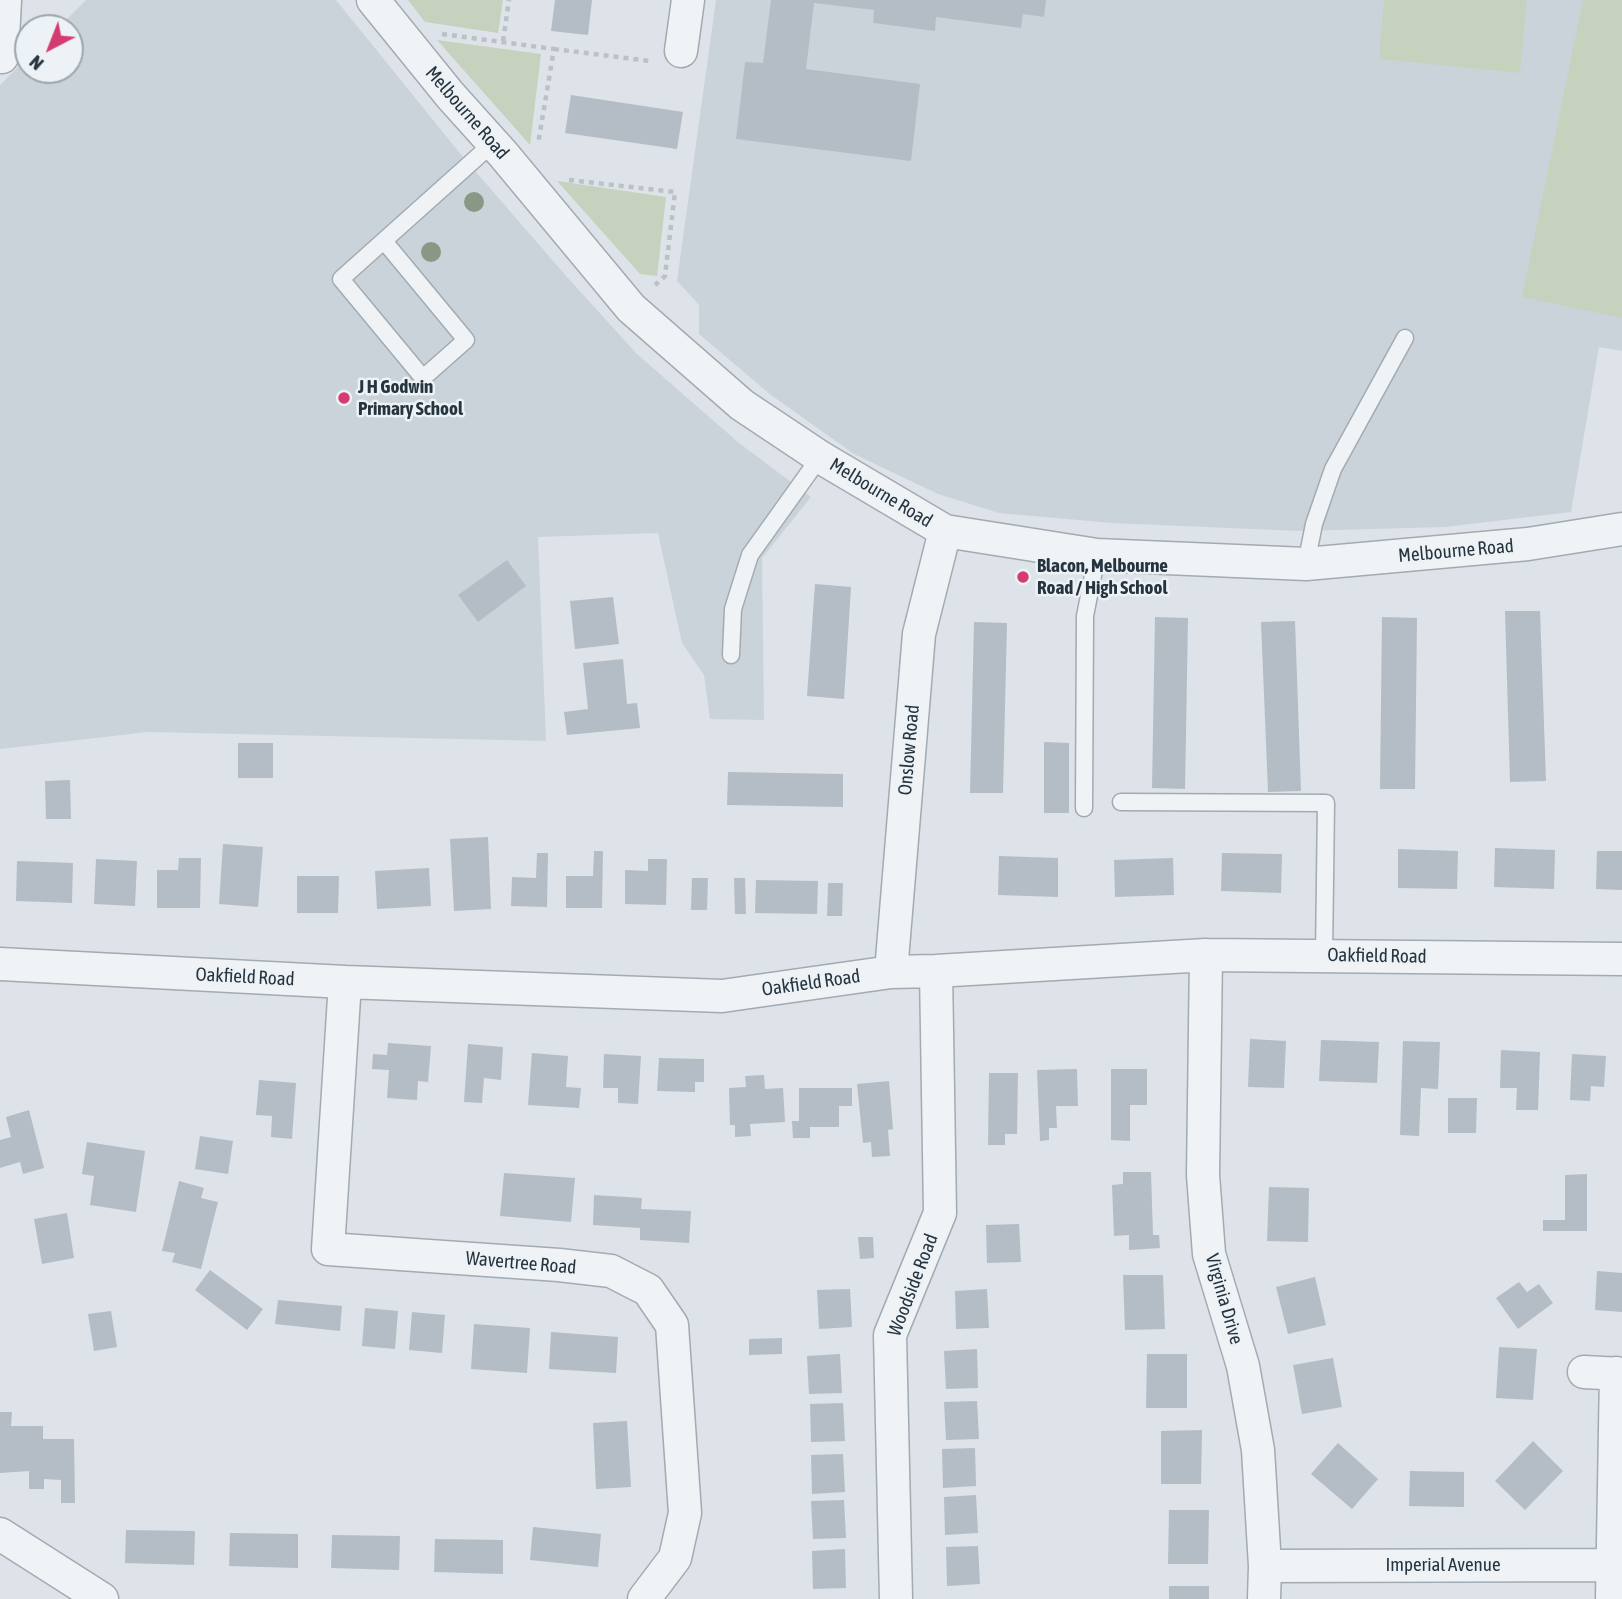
<!DOCTYPE html>
<html>
<head>
<meta charset="utf-8">
<style>
	body { margin:0 }
	#map { position:relative; width:1622px; height:1599px; overflow:hidden; background:#dde3e8; font-family:"Asap Condensed",sans-serif }
	canvas { display:block }
	.north { position:absolute; left:14px; top:14px; width:70px; height:70px; box-sizing:border-box; background:#ecf2f5; border:2px solid #9da6ac; border-radius:50%; rotate:222deg; font-size:19px; font-weight:700; line-height:28px; text-align:center; color:#26343f }
	.north::after { content:''; display:block; margin:auto; width:24px; height:32px; background:#d43b6e; clip-path:polygon(50% 0,100% 100%,50% 72%,0 100%) }
</style>
</head>
<body>
<div id="map">
<canvas width="1622" height="1599"></canvas>
<div class="north">N</div>
</div>
<script>
const c = document.querySelector('canvas').getContext('2d');
c.lineJoin = 'round';
function paint(path, color) {
  c.fillStyle = color;
  c.fill(path, 'evenodd');
}
function trace(path, color, width, dash) {
  c.strokeStyle = color;
  c.lineWidth = width;
  c.lineCap = dash ? 'butt' : 'round';
  c.setLineDash(dash || []);
  c.stroke(path);
}
function label(font, color, halo, rows, align = 'center') {
  c.font = font + ' "Asap Condensed",sans-serif';
  c.lineWidth = 5;
  c.setLineDash([]);
  c.textBaseline = 'middle';
  c.strokeStyle = halo;
  c.fillStyle = color;
  for (const [text, x, y, turn = 0] of rows) {
    c.save();
    c.translate(x, y);
    c.rotate((+turn || 0) * Math.PI / 180);
    c.textAlign = isNaN(turn) ? turn : align;
    if (halo) c.strokeText(text, 0, 0);
    c.fillText(text, 0, 0);
    c.restore();
  }
}
paint(new Path2D(`
	M 86,0 L 336,0 L 463,157 L 567,277 L 637,354 L 739,443 L 811,497 L 762,558 L 764,720 L 710,719 L 704,675 L 682,643 L 658,533 L 538,537 L 546,741 L 148,732 L 0,749 L 0,85 L 28,57 L 28,70 L 70,70 L 70,28 L 58,28 Z
	M 716,0 L 1622,0 L 1622,351 L 1599,347 L 1571,512 L 1445,527 L 1299,531 L 1112,523 L 999,513 L 938,494 L 854,454 L 771,395 L 699,334 L 699,305 L 677,281 Z`), '#cbd3da');
paint(new Path2D(`
	M 408,0 L 503,0 L 498,33 L 425,22 Z
	M 1384,0 L 1527,0 L 1520,73 L 1379,59 Z
	M 1583,0 L 1622,0 L 1622,318 L 1522,297 Z
	M 437,40 L 541,54 L 530,145 Z
	M 557,181 L 666,197 L 657,276 L 640,274 Z`), '#c7d2be');
paint(new Path2D(`
	M 555,0 L 592,0 L 588,35 L 551,31 Z
	M 771,0 L 1046,0 L 1044,17 L 1023,14 L 1021,28 L 936,17 L 935,31 L 873,23 L 874,10 L 814,3 L 806,69 L 920,84 L 911,161 L 736,139 L 745,62 L 763,63 Z
	M 571,95 L 683,112 L 677,149 L 565,133 Z
	M 507,560 L 526,586 L 478,622 L 458,595 Z
	M 815,584 L 851,587 L 844,699 L 807,696 Z
	M 613,597 L 619,644 L 575,649 L 570,601 Z
	M 1505,611 L 1540,611 L 1546,781 L 1510,782 Z
	M 1155,617 L 1188,618 L 1185,789 L 1152,788 Z
	M 1382,617 L 1417,618 L 1415,789 L 1380,789 Z
	M 1295,621 L 1301,791 L 1268,792 L 1261,622 Z
	M 974,622 L 1007,623 L 1003,793 L 970,793 Z
	M 623,659 L 627,704 L 637,703 L 640,728 L 567,735 L 564,712 L 588,709 L 583,663 Z
	M 1044,742 L 1069,743 L 1069,813 L 1044,813 Z
	M 238,743 L 273,743 L 273,778 L 238,778 Z
	M 728,772 L 843,774 L 843,807 L 727,805 Z
	M 70,780 L 71,819 L 46,819 L 45,781 Z
	M 488,837 L 491,909 L 454,911 L 450,839 Z
	M 223,844 L 263,847 L 258,907 L 219,904 Z
	M 1495,848 L 1555,850 L 1554,889 L 1494,887 Z
	M 1398,849 L 1458,851 L 1457,889 L 1398,888 Z
	M 594,851 L 603,851 L 602,908 L 566,908 L 566,876 L 593,876 Z
	M 1597,851 L 1622,851 L 1622,890 L 1596,889 Z
	M 537,853 L 548,853 L 547,907 L 511,906 L 512,877 L 536,878 Z
	M 1222,853 L 1282,854 L 1281,893 L 1221,891 Z
	M 999,856 L 1058,858 L 1058,897 L 998,895 Z
	M 179,858 L 201,858 L 200,908 L 157,908 L 157,870 L 178,870 Z
	M 1173,858 L 1174,895 L 1115,897 L 1114,860 Z
	M 96,859 L 137,861 L 135,906 L 94,904 Z
	M 648,859 L 667,859 L 666,905 L 625,904 L 625,870 L 648,871 Z
	M 17,861 L 73,863 L 72,903 L 16,901 Z
	M 429,868 L 431,906 L 377,909 L 375,871 Z
	M 297,876 L 339,876 L 338,913 L 297,913 Z
	M 692,878 L 708,878 L 707,910 L 691,910 Z
	M 734,878 L 745,878 L 746,914 L 735,914 Z
	M 756,880 L 818,881 L 817,914 L 755,913 Z
	M 828,883 L 843,883 L 842,916 L 827,916 Z
	M 1250,1039 L 1286,1041 L 1284,1088 L 1248,1087 Z
	M 1321,1040 L 1379,1042 L 1377,1083 L 1319,1081 Z
	M 1403,1041 L 1440,1042 L 1438,1089 L 1421,1088 L 1419,1136 L 1400,1135 Z
	M 388,1043 L 431,1046 L 428,1082 L 418,1081 L 417,1100 L 387,1098 L 389,1070 L 372,1069 L 373,1054 L 387,1055 Z
	M 468,1044 L 503,1047 L 501,1080 L 484,1078 L 482,1103 L 464,1102 Z
	M 1501,1050 L 1540,1052 L 1538,1110 L 1516,1110 L 1517,1088 L 1500,1088 Z
	M 532,1053 L 568,1056 L 566,1087 L 581,1088 L 579,1108 L 528,1105 Z
	M 604,1054 L 641,1056 L 638,1104 L 618,1103 L 618,1088 L 603,1088 Z
	M 1572,1054 L 1606,1056 L 1604,1087 L 1591,1086 L 1590,1101 L 1570,1100 Z
	M 659,1058 L 704,1059 L 704,1082 L 695,1082 L 695,1092 L 657,1091 Z
	M 1077,1069 L 1078,1106 L 1056,1106 L 1057,1128 L 1049,1128 L 1049,1140 L 1040,1141 L 1037,1070 Z
	M 1111,1069 L 1147,1069 L 1147,1105 L 1130,1105 L 1130,1141 L 1111,1140 Z
	M 989,1073 L 1018,1073 L 1017,1134 L 1005,1134 L 1005,1145 L 988,1145 Z
	M 764,1075 L 765,1089 L 783,1088 L 785,1122 L 750,1124 L 751,1136 L 735,1137 L 735,1125 L 730,1125 L 729,1088 L 746,1087 L 745,1076 Z
	M 259,1080 L 296,1083 L 292,1139 L 271,1137 L 272,1116 L 256,1115 Z
	M 889,1081 L 893,1129 L 888,1130 L 890,1156 L 872,1157 L 871,1142 L 863,1143 L 857,1084 Z
	M 799,1088 L 852,1088 L 852,1106 L 839,1106 L 839,1127 L 810,1127 L 810,1138 L 793,1138 L 792,1121 L 799,1121 Z
	M 1448,1098 L 1477,1098 L 1476,1133 L 1448,1133 Z
	M 29,1110 L 44,1168 L 23,1174 L 20,1162 L 0,1168 L 0,1140 L 11,1137 L 6,1117 Z
	M 200,1136 L 233,1141 L 228,1174 L 195,1169 Z
	M 87,1142 L 145,1151 L 136,1212 L 90,1205 L 94,1176 L 82,1174 Z
	M 1123,1172 L 1151,1172 L 1153,1235 L 1159,1235 L 1160,1248 L 1129,1250 L 1129,1235 L 1114,1236 L 1112,1185 L 1123,1184 Z
	M 504,1173 L 575,1178 L 571,1222 L 500,1216 Z
	M 1587,1174 L 1587,1231 L 1543,1231 L 1543,1220 L 1565,1220 L 1565,1175 Z
	M 179,1181 L 204,1188 L 201,1198 L 218,1202 L 201,1269 L 172,1262 L 175,1253 L 162,1251 Z
	M 1269,1187 L 1309,1188 L 1308,1242 L 1267,1241 Z
	M 594,1195 L 642,1198 L 641,1209 L 691,1211 L 689,1243 L 640,1240 L 640,1228 L 593,1225 Z
	M 67,1213 L 74,1258 L 42,1264 L 34,1219 Z
	M 1019,1224 L 1021,1262 L 987,1263 L 986,1225 Z
	M 858,1237 L 873,1237 L 874,1258 L 860,1259 Z
	M 210,1270 L 263,1309 L 247,1330 L 195,1290 Z
	M 1597,1271 L 1622,1273 L 1622,1312 L 1595,1310 Z
	M 1123,1275 L 1163,1275 L 1165,1329 L 1125,1330 Z
	M 1315,1277 L 1326,1325 L 1288,1334 L 1276,1287 Z
	M 1519,1282 L 1527,1292 L 1539,1284 L 1553,1303 L 1518,1329 L 1496,1298 Z
	M 850,1289 L 852,1327 L 819,1329 L 817,1290 Z
	M 987,1289 L 989,1328 L 956,1329 L 955,1291 Z
	M 278,1300 L 342,1306 L 340,1331 L 275,1324 Z
	M 365,1308 L 398,1311 L 395,1349 L 362,1346 Z
	M 111,1311 L 117,1347 L 94,1351 L 88,1314 Z
	M 412,1312 L 445,1315 L 442,1353 L 409,1350 Z
	M 474,1324 L 530,1328 L 527,1373 L 471,1369 Z
	M 551,1332 L 618,1337 L 616,1373 L 549,1369 Z
	M 782,1338 L 782,1354 L 749,1355 L 749,1339 Z
	M 1499,1347 L 1537,1349 L 1533,1400 L 1496,1398 Z
	M 977,1349 L 978,1388 L 946,1389 L 944,1351 Z
	M 840,1354 L 842,1393 L 809,1394 L 807,1356 Z
	M 1147,1354 L 1187,1354 L 1187,1408 L 1146,1408 Z
	M 1333,1358 L 1342,1407 L 1302,1414 L 1293,1365 Z
	M 977,1401 L 979,1439 L 946,1440 L 944,1402 Z
	M 843,1403 L 845,1441 L 811,1442 L 810,1404 Z
	M 0,1412 L 12,1412 L 11,1426 L 43,1426 L 43,1439 L 74,1439 L 75,1503 L 61,1503 L 61,1480 L 44,1479 L 44,1489 L 29,1489 L 29,1471 L 0,1473 Z
	M 627,1421 L 631,1487 L 596,1489 L 593,1423 Z
	M 1202,1430 L 1201,1484 L 1161,1484 L 1161,1431 Z
	M 1533,1441 L 1563,1471 L 1525,1510 L 1495,1481 Z
	M 1338,1443 L 1378,1479 L 1352,1509 L 1311,1474 Z
	M 975,1448 L 976,1486 L 943,1488 L 942,1449 Z
	M 843,1454 L 845,1492 L 812,1494 L 811,1455 Z
	M 1410,1471 L 1464,1472 L 1464,1507 L 1409,1506 Z
	M 976,1495 L 978,1533 L 945,1535 L 944,1497 Z
	M 844,1500 L 846,1538 L 813,1539 L 811,1501 Z
	M 1169,1510 L 1209,1510 L 1208,1564 L 1168,1564 Z
	M 533,1527 L 601,1534 L 598,1567 L 530,1560 Z
	M 126,1530 L 195,1531 L 194,1565 L 125,1563 Z
	M 230,1533 L 298,1534 L 298,1568 L 229,1566 Z
	M 332,1535 L 400,1536 L 399,1570 L 331,1568 Z
	M 435,1539 L 503,1540 L 503,1574 L 434,1572 Z
	M 978,1546 L 980,1584 L 947,1586 L 946,1547 Z
	M 845,1549 L 846,1588 L 813,1589 L 812,1551 Z
	M 1169,1586 L 1209,1586 L 1209,1599 L 1169,1599 Z`), '#b4bdc5');
const lane = new Path2D(`
	M 384,241 L 466,340 L 423,378 L 341,279 L 493,143
	M 1306,564 L 1314,524 L 1333,469 L 1405,338
	M 731,655 L 733,609 L 750,555 L 820,457
	M 1121,802 L 1326,803 L 1324,956
	M 1084,808 L 1085,616 L 1097,555`);
const street = new Path2D(`
	M 373,0 L 450,95 L 503,154 L 631,308 L 742,405 L 820,457 L 945,531 L 1097,555 L 1306,564 L 1528,544 L 1622,529
	M 681,51 L 688,0
	M 2,57 L 5,0
	M 1206,955 L 1203,1175 L 1209,1254 L 1243,1366 L 1258,1450 L 1265,1566 L 1264,1599
	M 0,964 L 345,982 L 722,996 L 891,972 L 936,971 L 1206,955 L 1622,959
	M 891,972 L 919,634 L 945,531
	M 345,982 L 328,1249 L 559,1265 L 611,1271 L 648,1290 L 672,1325 L 685,1513 L 675,1558 L 644,1599
	M 1584,1372 L 1622,1374
	M 0,1534 L 102,1599
	M 1265,1566 L 1622,1565
	M 896,1599 L 890,1335 L 940,1213 L 936,971
	M 1612,1599 L 1616,1373`);
trace(lane, '#a2abb2', 19);
trace(street, '#a2abb2', 35);
trace(new Path2D(`
	M 442,34 L 554,49 L 538,144
	M 503,41 L 509,0
	M 554,49 L 650,61
	M 569,180 L 675,192 L 665,276 L 655,285`), '#bbc1c6', 4.5, [5, 5]);
trace(lane, '#f0f3f6', 16);
trace(street, '#f0f3f6', 32);
c.fillStyle = '#889884';
for (const [x, y] of [
	[474,202],
	[431,252]
]) {
  c.beginPath();
  c.arc(x, y, 10, 0, 2 * Math.PI);
  c.fill();
}
for (const [x, y, r, color] of [
	[344,398,7,"#d43b6e"],
	[1023,577,7,"#d43b6e"]
]) {
  const dot = new Path2D();
  dot.arc(x, y, r, 0, 2 * Math.PI);
  c.fillStyle = color;
  c.fill(dot);
  trace(dot, '#ecf2f5', 2.5);
}
label('19px', '#26343f', '#ecf2f5', [
	["Melbourne Road",467,113,49],
	["Melbourne Road",881,493,31],
	["Melbourne Road",1456,551,-5],
	["Onslow Road",909,750,-85],
	["Oakfield Road",1377,956,1],
	["Oakfield Road",245,977,3],
	["Oakfield Road",811,983,-8],
	["Wavertree Road",521,1263,5],
	["Woodside Road",913,1285,-69],
	["Virginia Drive",1224,1299,74],
	["Imperial Avenue",1443,1565]
]);
label('bold 19px', '#26343f', '#ecf2f5', [
	["J H Godwin",358,387],
	["Primary School",358,409],
	["Blacon, Melbourne",1037,566],
	["Road / High School",1037,588]
], 'left');
</script>
</body>
</html>
